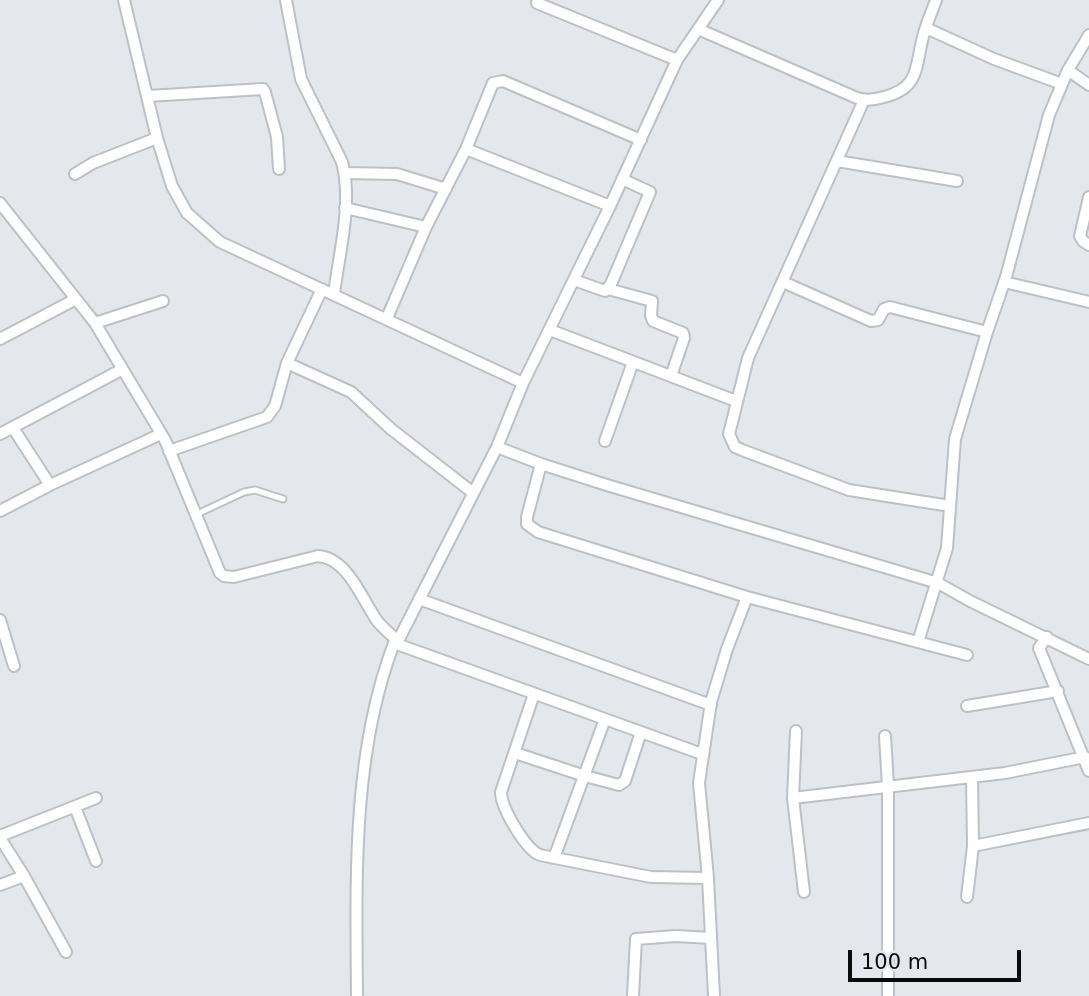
<!DOCTYPE html>
<html>
<head>
<meta charset="utf-8">
<style>
	body { margin:0 }
	#map { position:relative; width:1089px; height:996px; overflow:hidden; background:#e4e8ec; font-family:"DejaVu Sans",sans-serif }
	canvas { display:block }
	.scale { position:absolute; left:848px; top:950px; width:173px; height:32px; box-sizing:border-box; border:4px solid #0a0b0d; border-top:0; padding-left:9px; font-size:21px; line-height:24px; white-space:nowrap; color:#0a0b0d; -webkit-text-stroke:5px #e4e8ec; paint-order:stroke }
</style>
</head>
<body>
<div id="map">
<canvas width="1089" height="996"></canvas>
<div class="scale">100 m</div>
</div>
<script>
const c = document.querySelector('canvas').getContext('2d');
c.lineJoin = 'round';
function trace(path, color, width, dash) {
  c.strokeStyle = color;
  c.lineWidth = width;
  c.lineCap = dash ? 'butt' : 'round';
  c.setLineDash(dash || []);
  c.stroke(path);
}
const lane = new Path2D(`
	M 195,515 L 244,492 L 255,490 L 283,499`);
const street = new Path2D(`
	M 124,0 L 157,138 L 172,186 L 187,213 L 220,242 L 523,383
	M 286,0 L 301,79 L 342,162 C 353,203 339,253 334,294
	M 537,3 L 677,60
	M 926,28 L 994,59 L 1062,84
	M 698,29 L 857,98 C 866,101 874,100 884,97 C 920,88 915,67 923,37 C 926,24 932,12 936,0
	M 1068,70 L 1089,85
	M 148,96 L 263,89 L 265,92 L 277,137 L 279,169
	M 864,100 L 748,358 L 729,434 L 735,447 L 742,450 L 849,490 L 950,506
	M 466,149 L 610,206
	M 837,161 L 957,181
	M 345,173 L 397,174 L 446,189
	M 75,174 L 93,163 L 157,138
	M 1089,197 L 1080,236 L 1083,241 L 1089,245
	M 0,203 L 95,323 L 165,440 L 220,573 L 224,576 L 234,577 L 318,556 C 348,558 362,600 378,622 C 384,629 391,635 398,641
	M 345,208 L 426,227
	M 574,280 L 605,291 L 611,284 L 650,192 L 622,179
	M 783,282 L 871,321 L 878,320 L 884,309 L 890,307 L 987,332
	M 1004,282 L 1089,302
	M 608,289 L 652,301 L 651,316 L 653,321 L 683,333 L 684,338 L 671,376
	M 387,318 L 426,227 L 466,149 L 493,83 L 503,81 L 641,140
	M 95,323 L 163,301
	M 550,330 L 736,401
	M 0,339 L 76,299
	M 287,363 L 351,392 L 391,429 L 472,492
	M 13,428 L 50,485
	M 0,434 L 121,370
	M 605,441 L 633,362
	M 497,447 L 541,464 L 610,486 L 938,583 L 970,601 L 1089,659
	M 169,451 L 267,417 L 275,406 L 287,363 L 322,289
	M 541,464 L 527,517 L 527,524 L 538,532 L 747,597 L 967,655
	M 0,511 L 50,485 L 161,434
	M 419,599 L 711,705
	M 0,620 L 14,666
	M 1047,637 L 1039,648 L 1089,771
	M 918,642 L 947,548 L 955,439 L 987,332 L 1006,277 L 1049,115 L 1068,70 L 1089,35
	M 394,643 L 702,754
	M 534,694 L 501,792 C 501,808 526,850 540,855 L 651,877 L 708,878
	M 967,706 L 1058,691
	M 796,731 L 793,798 L 804,892
	M 885,736 L 888,786 L 888,996
	M 515,753 L 585,776 L 619,785 L 625,781 L 641,732
	M 972,777 L 973,846 L 1089,823
	M 793,798 L 1005,773 L 1085,757
	M 75,807 L 96,861
	M 0,836 L 96,798
	M 0,838 L 24,876 L 66,952
	M 554,858 L 605,719
	M 0,885 L 24,876
	M 967,897 L 973,846
	M 357,996 C 356,878 352,754 394,643 L 398,641 L 497,447 L 523,383 L 610,206 L 677,60 L 718,0
	M 633,996 L 636,939 L 676,936 L 711,938
	M 714,996 L 708,878 L 699,783 L 711,702 L 727,649 L 747,597`);
trace(lane, '#bdc0c4', 9);
trace(street, '#bdc0c4', 14);
trace(lane, '#fff', 5);
trace(street, '#fff', 10);
</script>
</body>
</html>
